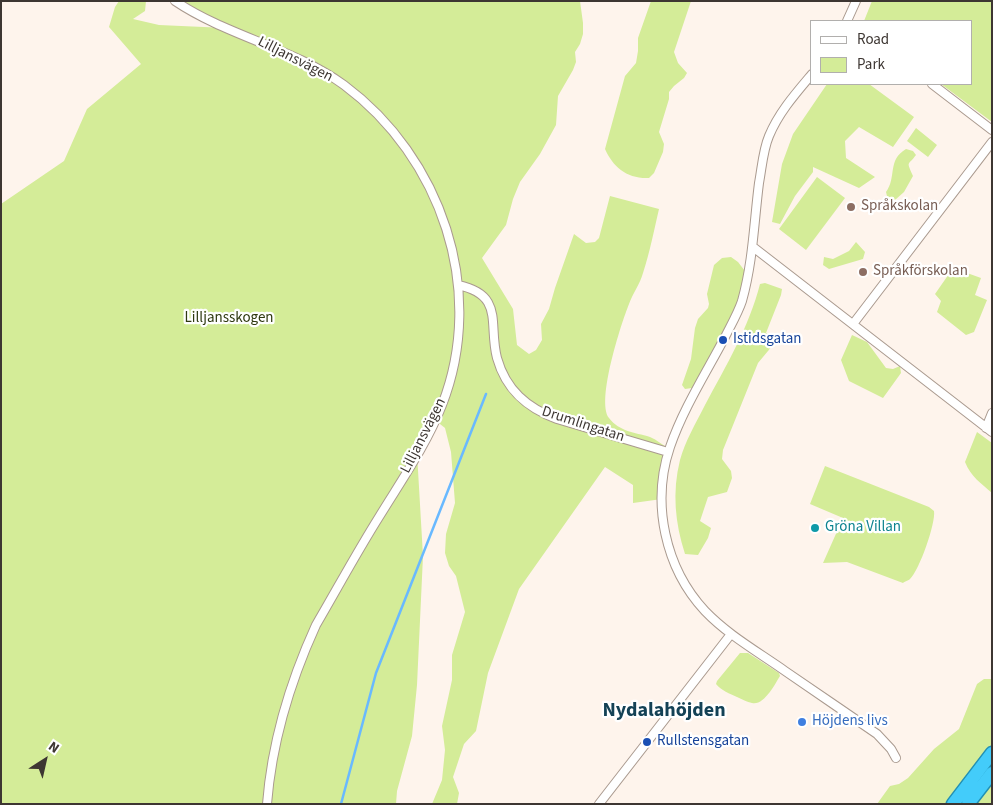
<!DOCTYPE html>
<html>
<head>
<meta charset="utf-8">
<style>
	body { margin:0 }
	#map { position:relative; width:993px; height:805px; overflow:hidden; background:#fef4ec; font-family:"Source Sans 3",sans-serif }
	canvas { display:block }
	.frame { position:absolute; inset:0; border:2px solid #3d3632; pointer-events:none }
	.legend { position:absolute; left:810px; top:20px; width:162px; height:65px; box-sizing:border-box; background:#fff; border:1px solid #b1afad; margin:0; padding:6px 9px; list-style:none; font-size:15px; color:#3d3632 }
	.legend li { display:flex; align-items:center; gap:10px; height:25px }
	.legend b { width:25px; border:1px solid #b1afad }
	.north { position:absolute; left:20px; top:735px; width:50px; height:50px; -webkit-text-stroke:4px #fff; paint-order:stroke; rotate:35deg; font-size:14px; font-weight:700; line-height:20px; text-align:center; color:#3d3632 }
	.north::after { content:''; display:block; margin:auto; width:18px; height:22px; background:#3d3632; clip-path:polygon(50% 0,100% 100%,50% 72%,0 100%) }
</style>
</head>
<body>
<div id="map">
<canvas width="993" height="805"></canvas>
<div class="frame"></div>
<ul class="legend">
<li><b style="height:6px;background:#fff"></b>Road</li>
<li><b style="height:14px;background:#d4ec98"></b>Park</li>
</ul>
<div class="north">N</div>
</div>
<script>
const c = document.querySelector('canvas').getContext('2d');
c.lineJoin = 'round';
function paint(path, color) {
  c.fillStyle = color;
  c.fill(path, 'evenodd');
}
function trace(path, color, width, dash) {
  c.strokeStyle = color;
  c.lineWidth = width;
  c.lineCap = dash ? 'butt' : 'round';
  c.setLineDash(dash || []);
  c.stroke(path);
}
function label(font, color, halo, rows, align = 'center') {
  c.font = font + ' "Source Sans 3",sans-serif';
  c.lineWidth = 4.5;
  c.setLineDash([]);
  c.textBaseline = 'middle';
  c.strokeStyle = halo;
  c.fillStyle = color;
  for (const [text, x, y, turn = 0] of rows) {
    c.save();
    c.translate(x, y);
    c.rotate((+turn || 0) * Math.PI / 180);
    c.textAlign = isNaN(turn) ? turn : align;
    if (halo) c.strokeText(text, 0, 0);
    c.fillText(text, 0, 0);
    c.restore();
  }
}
paint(new Path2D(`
	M 119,1 L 146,1 L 145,11 L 133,19 L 159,25 L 226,28 L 180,1 L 580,1 L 583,23 L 583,34 L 580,44 L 575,52 L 576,62 L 573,70 L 558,96 L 556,125 L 540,154 L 520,182 L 513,199 L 506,225 L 482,258 L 513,309 L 517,345 L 529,354 L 536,350 L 542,340 L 541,324 L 549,309 L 555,288 L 574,234 L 586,243 L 595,242 L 599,238 L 610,196 L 659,209 C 654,230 650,252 643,273 C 640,284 633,293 629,304 C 621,324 596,401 609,418 C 620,432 634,432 650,437 C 657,440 663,445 669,449 L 662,499 L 633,503 L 633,485 L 605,467 L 519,589 L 488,673 L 476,731 L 464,744 L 453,777 L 459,793 L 457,804 L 432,804 L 442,780 L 445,750 L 442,726 L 452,680 L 452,655 L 465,612 L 456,576 L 449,566 L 445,553 L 446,534 L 455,503 L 451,452 L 445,428 L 435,420 L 417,453 L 423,556 L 417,685 L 412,736 L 397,791 L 396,804 L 1,804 L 1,204 L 64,161 L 87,109 L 141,64 L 109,27 L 115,7 Z
	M 651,1 L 691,1 L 674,52 L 678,63 L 687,73 L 684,78 L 674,86 L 669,92 L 669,99 L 659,132 L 664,144 L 663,152 L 654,173 L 649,178 C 627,179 613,167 605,149 L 625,76 L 636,63 L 638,51 L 638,38 Z
	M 872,1 L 992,1 L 992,122 L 941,84 L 972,84 L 972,21 L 864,21 Z
	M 827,84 L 869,84 L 914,117 L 893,147 L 859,127 L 845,141 L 846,158 L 875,177 L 859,188 L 813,167 L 813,172 L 795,196 L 780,224 L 772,222 L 782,164 L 793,134 Z
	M 916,128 L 937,145 L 928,157 L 907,141 Z
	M 906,149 L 913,151 L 916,155 C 908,166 906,160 913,176 L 904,192 L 895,200 L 887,196 L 886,192 C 897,177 887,160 906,149 Z
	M 817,177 L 845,198 L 806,250 L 779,229 Z
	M 856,242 L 865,252 L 863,259 L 829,269 L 823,265 L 824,257 L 833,259 L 849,251 Z
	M 731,257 L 738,262 L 748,275 L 745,288 L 699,387 L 685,389 L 682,385 L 691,359 L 695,328 L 698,319 L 708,308 L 709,304 L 707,294 L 714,265 L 722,258 Z
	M 956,269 L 981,278 L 975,295 L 987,300 L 974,332 L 966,335 L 937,312 L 941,301 L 935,294 L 951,271 Z
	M 765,283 L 782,289 L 781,295 L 766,333 L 772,336 L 773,345 L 758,363 L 723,450 L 722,459 L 731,471 L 732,478 L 727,492 L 708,497 L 700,521 L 711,528 L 708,538 L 698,555 L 685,554 C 675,523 672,492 680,460 C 685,441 696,423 705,405 C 726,366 749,327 760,284 Z
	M 852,335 L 867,342 L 886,368 L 893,369 L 900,366 L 901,373 L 883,398 L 849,381 L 841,360 Z
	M 977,432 L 992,443 L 992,493 C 981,483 971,477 965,462 Z
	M 825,466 L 929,507 L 934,511 C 936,523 919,571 910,579 C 909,580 904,582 903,583 L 847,562 L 823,563 L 843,518 L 810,504 Z
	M 740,653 L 748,653 L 779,673 L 780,676 C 775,684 764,706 752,703 C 747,702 742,699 737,697 C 730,694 721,690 716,684 L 717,681 Z
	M 984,679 L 992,679 L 992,804 L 877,804 L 890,786 L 899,784 L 908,778 L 934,749 L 959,729 L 977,684 Z`), '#d4ec98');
trace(new Path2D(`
	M 341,804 L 376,673 L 486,394`), '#69b9ff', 2.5);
const minor = new Path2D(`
	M 175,1 C 227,36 293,48 344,85 C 441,157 487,290 442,405 C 427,444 401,481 379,517 C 357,552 337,589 316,625 C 290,682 272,741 267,804
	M 847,21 L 856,1
	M 812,74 C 796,93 779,112 769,136 C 763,150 762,167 759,183 C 754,222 753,262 742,301 C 738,313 731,325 725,337 C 706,373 683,409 670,447 C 651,503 665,568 705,611 C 728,635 758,652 785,671 C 816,692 846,713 877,734 L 891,749 L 896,758
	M 932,84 L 992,130
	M 753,247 L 992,432
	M 458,285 C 505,295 488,324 497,358 C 506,390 527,408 557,419 L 668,452
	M 853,324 L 992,142
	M 986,428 L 992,413
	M 599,804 L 731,634`);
const trunk = new Path2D(`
	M 953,804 L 992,753
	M 968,804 L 992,773`);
trace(minor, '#aa9a8f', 10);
trace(trunk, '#2290b3', 15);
trace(minor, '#fff', 8);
trace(trunk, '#43ccfa', 12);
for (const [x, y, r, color] of [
	[851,207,5,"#8d6e63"],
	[863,272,5,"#8d6e63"],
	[723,340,5,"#1a4fb4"],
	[815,528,5,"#0f9aa8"],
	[802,722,5,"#3f7fe0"],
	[647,742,5,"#1a4fb4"]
]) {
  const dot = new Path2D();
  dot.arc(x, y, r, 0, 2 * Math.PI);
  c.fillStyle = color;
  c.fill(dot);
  trace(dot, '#fff', 2);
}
label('15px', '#3d3632', '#fff', [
	["Lilljansvägen",295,60,27],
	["Drumlingatan",583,425,18],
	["Lilljansvägen",424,436,-63]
]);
label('15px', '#785e54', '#fff', [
	["Språkskolan",861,207],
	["Språkförskolan",873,272]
], 'left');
label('15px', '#2f3910', '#fff', [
	["Lilljansskogen",229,319]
]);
label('15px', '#164399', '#fff', [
	["Istidsgatan",733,340],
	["Rullstensgatan",657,742]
], 'left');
label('15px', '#0d838f', '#fff', [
	["Gröna Villan",825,528]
], 'left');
label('15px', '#366cbe', '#fff', [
	["Höjdens livs",812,722]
], 'left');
label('bold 20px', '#144256', '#fff', [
	["Nydalahöjden",664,712]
]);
</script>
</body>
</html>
